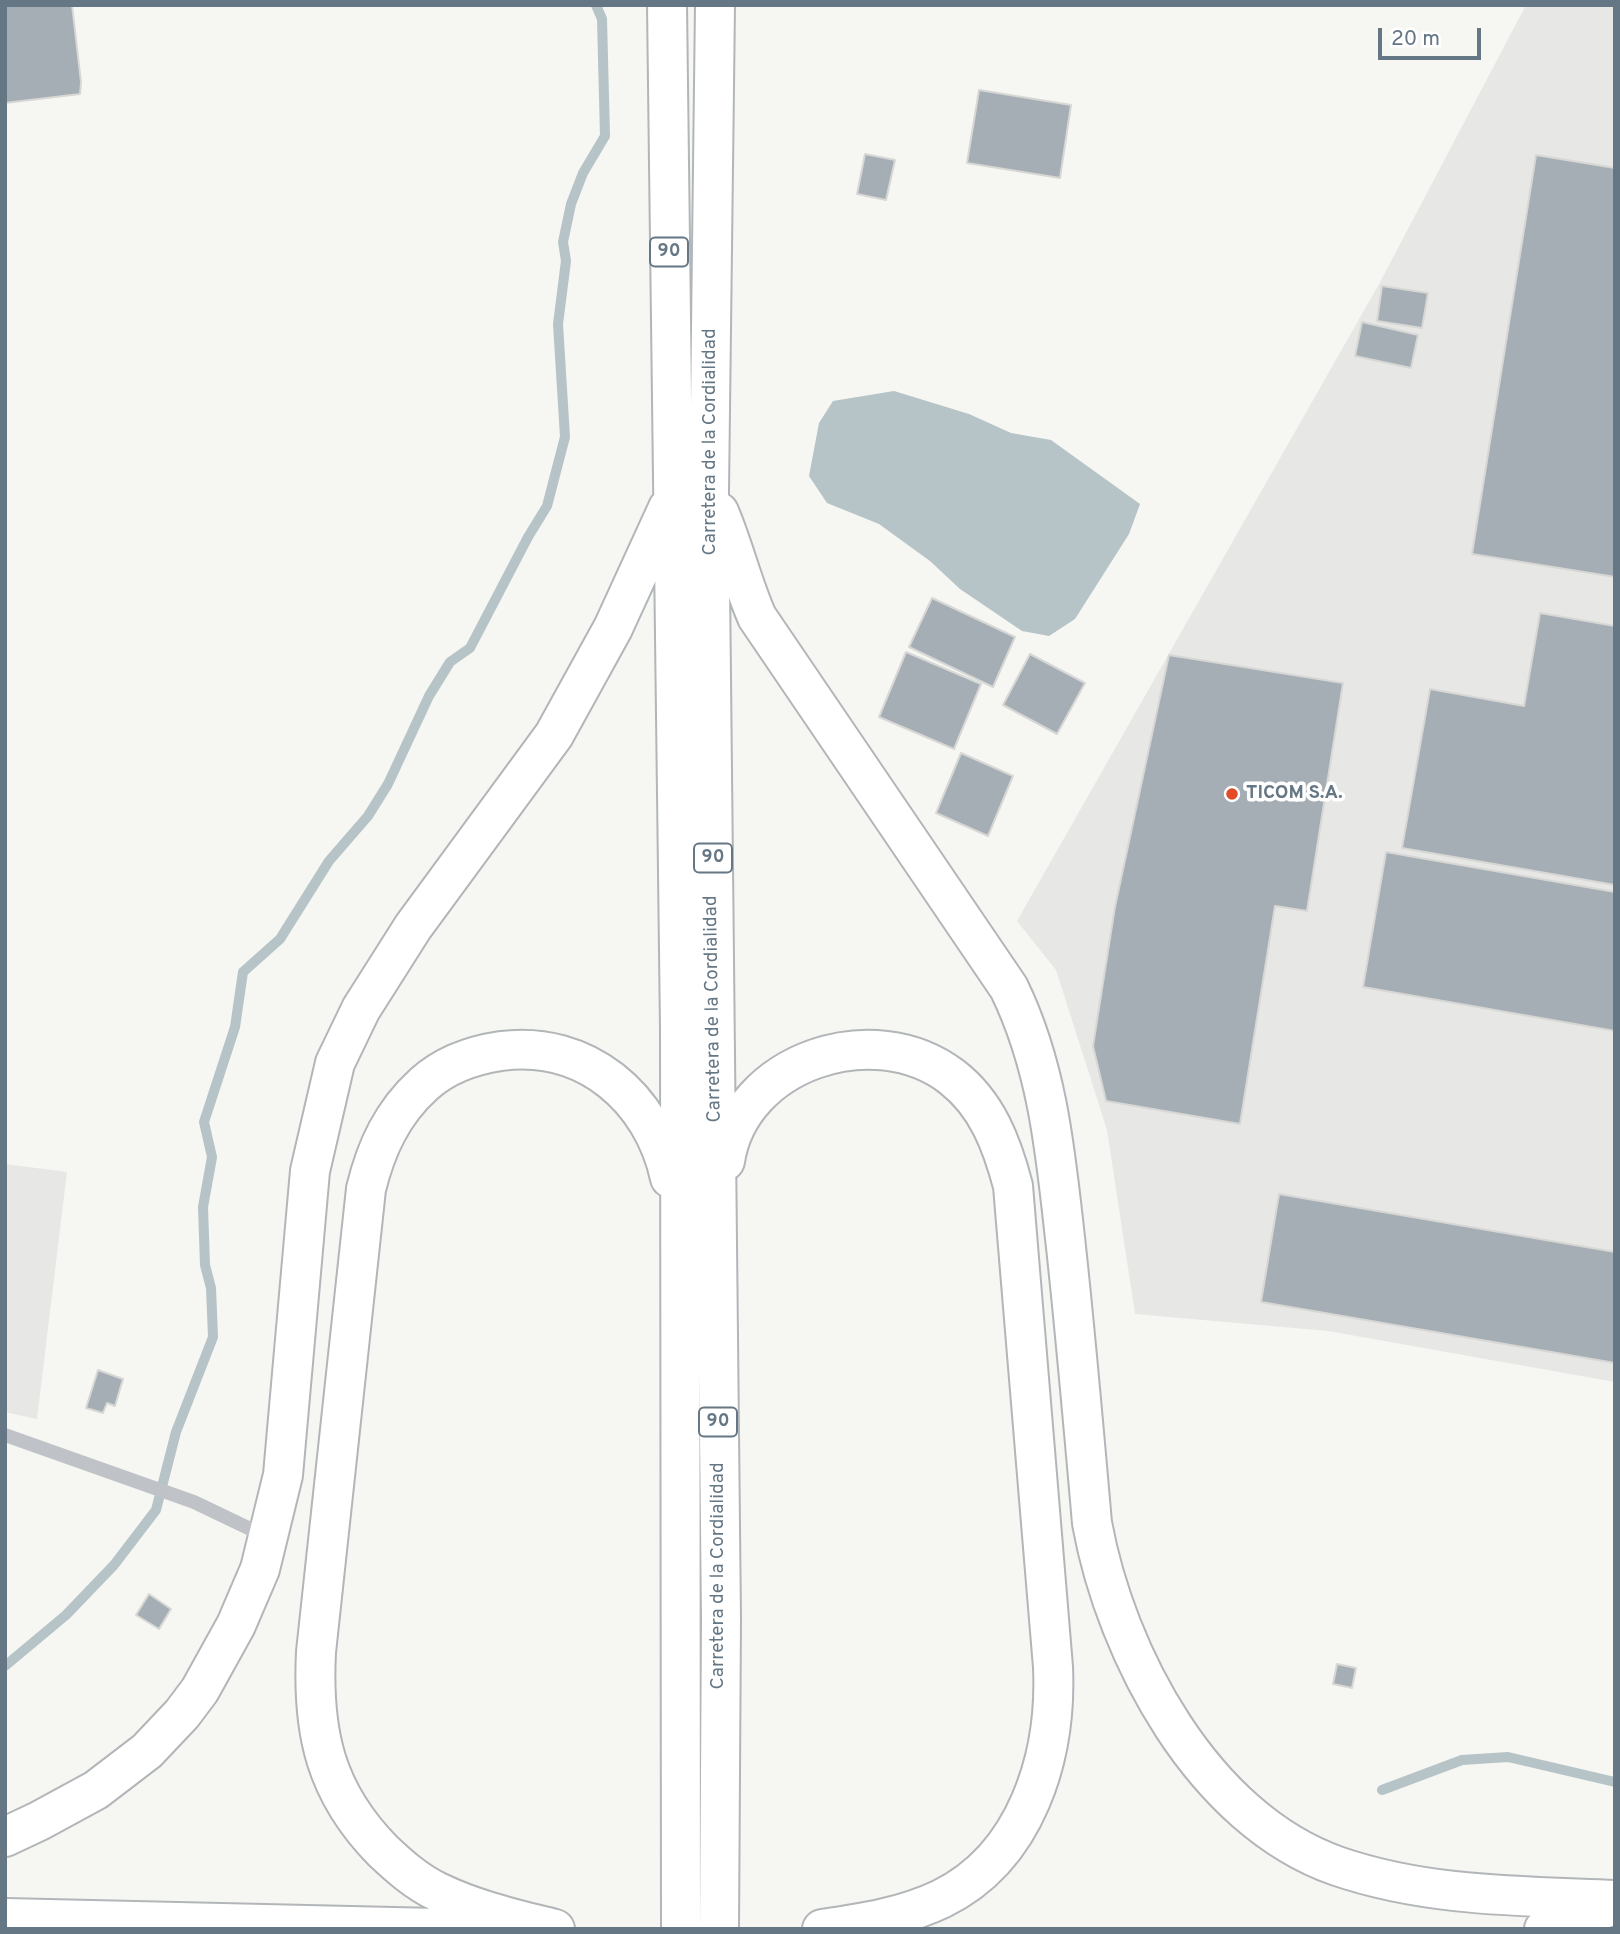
<!DOCTYPE html>
<html>
<head>
<meta charset="utf-8">
<style>
	body { margin:0 }
	#map { position:relative; width:1620px; height:1934px; overflow:hidden; background:#f6f6f2; font-family:Overpass,sans-serif }
	canvas { display:block }
	.frame { position:absolute; inset:0; border:7px solid #657784; pointer-events:none }
	.scale { position:absolute; left:1378px; top:28px; width:103px; height:32px; box-sizing:border-box; border:4px solid #657784; border-top:0; padding-left:9px; font-size:21px; line-height:24px; white-space:nowrap; color:#657784; -webkit-text-stroke:5px #fff; paint-order:stroke }
</style>
</head>
<body>
<div id="map">
<canvas width="1620" height="1934"></canvas>
<div class="frame"></div>
<div class="scale">20 m</div>
</div>
<script>
const c = document.querySelector('canvas').getContext('2d');
c.lineJoin = 'round';
function paint(path, color) {
  c.fillStyle = color;
  c.fill(path, 'evenodd');
}
function trace(path, color, width, dash) {
  c.strokeStyle = color;
  c.lineWidth = width;
  c.lineCap = dash ? 'butt' : 'round';
  c.setLineDash(dash || []);
  c.stroke(path);
}
function label(font, color, halo, rows, align = 'center') {
  c.font = font + ' Overpass,sans-serif';
  c.lineWidth = 7;
  c.setLineDash([]);
  c.textBaseline = 'middle';
  c.strokeStyle = halo;
  c.fillStyle = color;
  for (const [text, x, y, turn = 0] of rows) {
    c.save();
    c.translate(x, y);
    c.rotate((+turn || 0) * Math.PI / 180);
    c.textAlign = isNaN(turn) ? turn : align;
    if (halo) c.strokeText(text, 0, 0);
    c.fillText(text, 0, 0);
    c.restore();
  }
}
paint(new Path2D(`
	M 1526,5 L 1615,5 L 1615,1382 L 1328,1331 L 1135,1314 L 1107,1130 L 1056,970 L 1017,921 L 1379,284 Z
	M 5,1164 L 67,1172 L 37,1419 L 5,1412 Z`), '#e7e7e6');
paint(new Path2D(`
	M 894,391 L 969,414 L 1011,433 L 1051,440 L 1140,504 L 1129,534 L 1075,619 L 1049,636 L 1022,631 L 960,589 L 930,561 L 879,524 L 827,503 L 809,476 L 819,423 L 833,401 Z`), '#b6c3c7');
trace(new Path2D(`
	M 5,1666 L 66,1615 L 114,1565 L 156,1510 L 176,1432 L 213,1337 L 211,1288 L 205,1265 L 203,1207 L 212,1157 L 204,1122 L 235,1027 L 243,972 L 280,939 L 329,861 L 368,816 L 388,784 L 429,696 L 450,662 L 470,648 L 528,537 L 547,506 L 565,437 L 558,324 L 566,261 L 563,242 L 571,204 L 583,173 L 605,136 L 602,19 L 596,5
	M 1382,1790 L 1462,1760 L 1508,1757 L 1615,1782`), '#b6c3c7', 10);
const building = new Path2D(`
	M 5,5 L 72,5 L 81,82 L 80,94 L 5,103 Z
	M 979,90 L 1071,105 L 1060,178 L 967,163 Z
	M 865,154 L 895,160 L 886,200 L 857,194 Z
	M 1536,155 L 1615,168 L 1615,577 L 1472,554 Z
	M 1382,286 L 1428,293 L 1422,328 L 1377,321 Z
	M 1362,322 L 1418,335 L 1411,368 L 1355,356 Z
	M 932,598 L 1015,637 L 993,687 L 909,647 Z
	M 1540,613 L 1615,626 L 1615,885 L 1402,848 L 1430,689 L 1524,706 Z
	M 906,652 L 981,684 L 954,749 L 879,717 Z
	M 1030,654 L 1085,683 L 1057,734 L 1003,705 Z
	M 1169,655 L 1343,683 L 1307,911 L 1275,906 L 1240,1124 L 1106,1101 L 1093,1046 L 1115,907 Z
	M 961,753 L 1013,776 L 988,836 L 936,813 Z
	M 1386,852 L 1615,892 L 1615,1031 L 1363,987 Z
	M 1279,1194 L 1615,1252 L 1615,1363 L 1261,1302 Z
	M 98,1370 L 123,1379 L 115,1406 L 107,1403 L 103,1413 L 86,1408 Z
	M 149,1594 L 171,1609 L 159,1629 L 136,1615 Z
	M 1337,1664 L 1356,1668 L 1352,1688 L 1333,1684 Z`);
paint(building, '#a5aeb4');
trace(building, '#d7d7d5', 2);
const highway = new Path2D(`
	M 667,5 L 680,1028 L 681,1929
	M 715,5 L 709,490 L 721,1619 L 719,1929
	M 719,512 C 734,547 742,583 757,617 L 1009,988 C 1049,1070 1056,1158 1066,1247 C 1076,1339 1084,1431 1092,1523 C 1116,1655 1203,1819 1337,1866 C 1427,1897 1522,1896 1615,1900
	M 725,1161 C 740,1061 874,1017 952,1077 C 987,1104 1002,1144 1013,1186 L 1053,1667 C 1057,1756 1027,1857 941,1899 C 903,1917 863,1923 822,1929
	M 5,1837 L 39,1821 L 96,1790 L 147,1751 L 182,1714 L 200,1690 L 236,1625 L 260,1569 L 283,1475 L 310,1171 L 335,1063 L 361,1009 L 413,927 L 554,735 L 613,628 L 668,508
	M 5,1918 L 480,1929
	M 555,1929 C 515,1919 475,1910 438,1892 C 417,1882 400,1867 383,1851 C 325,1792 312,1732 316,1652 L 366,1189 C 376,1148 392,1113 424,1084 C 445,1065 474,1055 501,1051 C 586,1040 653,1098 670,1178
	M 1544,1929 L 1606,1908`);
trace(highway, '#b2b6b9', 42);
trace(new Path2D(`
	M 5,1435 L 194,1502 L 265,1536`), '#bfc3c7', 14);
trace(highway, '#fff', 38);
for (const [x, y, r, color] of [
	[1232,794,7,"#e34b26"]
]) {
  const dot = new Path2D();
  dot.arc(x, y, r, 0, 2 * Math.PI);
  c.fillStyle = color;
  c.fill(dot);
  trace(dot, '#fff', 2.5);
}
for (const [x, y, w] of [
	[669,252,38],
	[713,858,38],
	[718,1422,38]
]) {
  const box = new Path2D();
  box.roundRect(x - w / 2, y - 14.5, w, 29, 5);
  c.fillStyle = '#fff';
  c.fill(box);
  trace(box, '#657784', 2);
}
label('bold 18px', '#657784', null, [
	["90",669,252],
	["90",713,858],
	["90",718,1422]
]);
label('19px', '#657784', '#fff', [
	["Carretera de la Cordialidad",711,442,-90],
	["Carretera de la Cordialidad",714,1009,-91],
	["Carretera de la Cordialidad",719,1576,-90]
]);
label('bold 19px', '#657784', '#fff', [
	["TICOM S.A.",1246,794]
], 'left');
</script>
</body>
</html>
